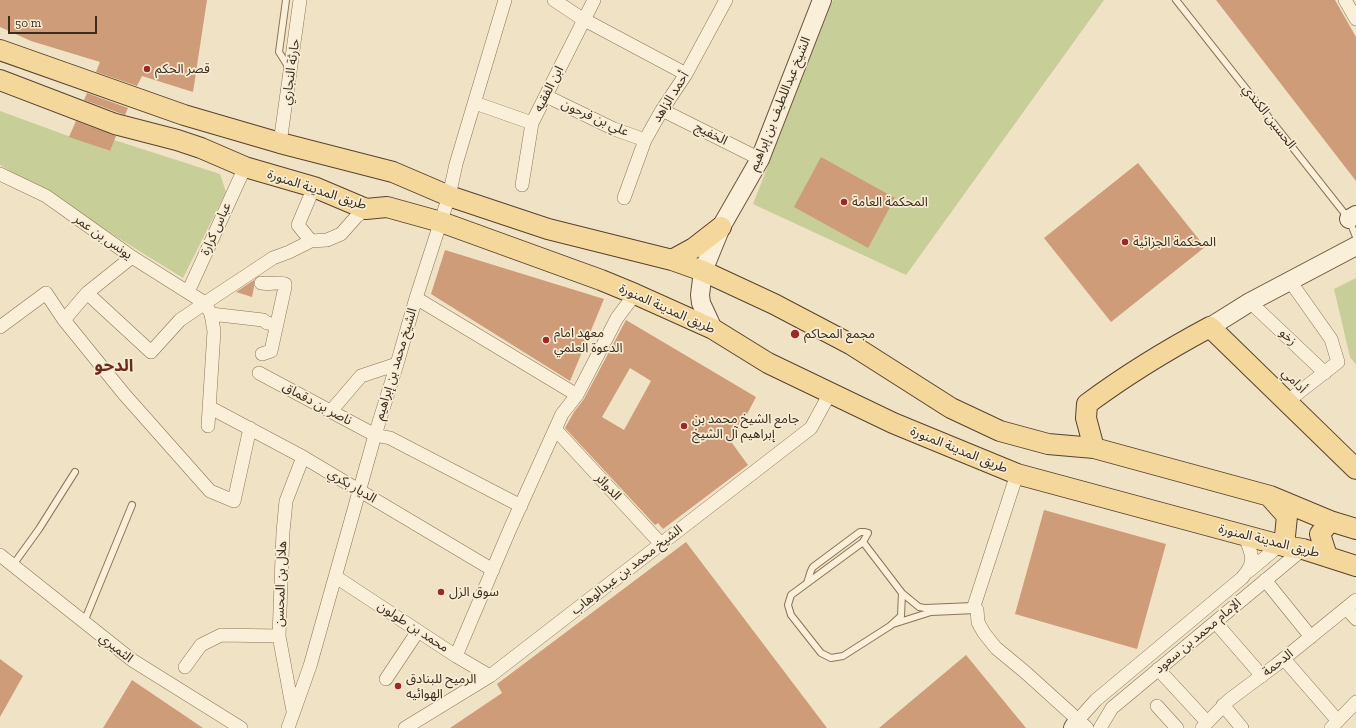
<!DOCTYPE html>
<html>
<head>
<meta charset="utf-8">
<style>
	body { margin:0 }
	#map { position:relative; width:1356px; height:728px; overflow:hidden; background:#f0e2c4; font-family:"Zilla Slab",serif }
	canvas { display:block }
	.scale { position:absolute; left:8px; top:16px; width:89px; height:18px; box-sizing:border-box; border:2px solid #3b2c1e; border-top:0; padding-left:5px; font-size:12px; line-height:14px; white-space:nowrap; color:#3b2c1e; -webkit-text-stroke:3px #f7ecd4; paint-order:stroke }
</style>
</head>
<body>
<div id="map">
<canvas width="1356" height="728"></canvas>
<div class="scale">50 m</div>
</div>
<script>
const c = document.querySelector('canvas').getContext('2d');
c.lineJoin = 'round';
function paint(path, color) {
  c.fillStyle = color;
  c.fill(path, 'evenodd');
}
function trace(path, color, width, dash) {
  c.strokeStyle = color;
  c.lineWidth = width;
  c.lineCap = dash ? 'butt' : 'round';
  c.setLineDash(dash || []);
  c.stroke(path);
}
function label(font, color, halo, rows, align = 'center') {
  c.font = font + ' "Zilla Slab","Noto Sans Arabic",serif';
  c.lineWidth = 3.5;
  c.setLineDash([]);
  c.textBaseline = 'middle';
  c.strokeStyle = halo;
  c.fillStyle = color;
  for (const [text, x, y, turn = 0] of rows) {
    c.save();
    c.translate(x, y);
    c.rotate((+turn || 0) * Math.PI / 180);
    c.textAlign = isNaN(turn) ? turn : align;
    if (halo) c.strokeText(text, 0, 0);
    c.fillText(text, 0, 0);
    c.restore();
  }
}
paint(new Path2D(`
	M 833,0 L 1104,0 L 906,275 L 753,204 Z
	M 0,111 L 109,151 L 114,140 L 220,174 L 226,192 L 183,278 L 0,165 Z
	M 1356,278 L 1356,365 L 1350,357 L 1334,289 Z`), '#c8ce98');
paint(new Path2D(`
	M 0,0 L 207,0 L 193,92 L 142,76 L 137,86 L 96,72 L 100,62 L 31,41 L 0,27 Z
	M 1216,0 L 1335,0 L 1356,37 L 1356,181 Z
	M 87,93 L 128,108 L 125,115 L 84,100 Z
	M 76,121 L 116,136 L 110,151 L 69,137 Z
	M 821,157 L 895,198 L 868,248 L 794,207 Z
	M 1138,163 L 1205,247 L 1111,322 L 1044,238 Z
	M 445,250 L 604,299 L 570,381 L 431,294 Z
	M 254,280 L 254,287 L 252,297 L 236,292 Z
	M 626,320 L 756,397 L 732,443 L 748,465 L 663,529 L 658,523 L 655,525 L 565,428 L 574,412 L 584,399 ZM 630,368 L 651,381 L 624,430 L 602,417 Z
	M 1044,510 L 1166,544 L 1137,649 L 1015,614 Z
	M 686,542 L 827,728 L 450,728 L 502,693 L 497,684 Z
	M 966,655 L 1026,728 L 879,728 Z
	M 0,659 L 23,676 L 0,717 Z
	M 132,680 L 203,728 L 103,728 Z`), '#cf9c79');
const lane = new Path2D(`
	M 286,0 L 279,52 L 289,68
	M 1176,0 L 1349,219 L 1356,237
	M 13,565 L 39,529 L 75,472
	M 807,583 C 809,578 810,571 813,567 L 860,532 L 864,532 L 868,533 L 863,542 L 791,595 L 788,605 L 791,615 L 821,653 L 831,658 L 843,656 L 890,626 L 901,616 L 902,593 L 863,542
	M 902,593 L 919,607 L 925,608 L 974,606
	M 84,622 L 132,505
	M 893,624 L 931,612 L 976,610`);
const street = new Path2D(`
	M 554,0 L 581,18 L 686,74
	M 1345,0 L 1356,19
	M 546,96 L 614,129 L 645,140
	M 475,103 L 532,123
	M 662,110 L 760,159
	M 280,143 L 300,0
	M 0,174 L 46,196 L 132,257 L 205,303 L 211,314 L 214,331 L 208,426
	M 522,185 L 532,123 L 594,0
	M 624,198 L 645,140 L 662,110 L 686,74 L 726,0
	M 311,241 L 298,225 L 314,187
	M 1290,281 L 1331,339 L 1338,362 L 1293,397
	M 261,283 C 269,285 277,281 285,284 L 285,287 L 271,351 L 262,354
	M 188,292 L 245,167
	M 87,293 L 151,352 L 180,320 L 205,303 L 273,258 L 289,252 L 311,241 L 327,240 L 341,234 L 357,216 L 366,209
	M 416,298 L 577,395
	M 1250,302 L 1325,373
	M 211,314 L 263,320 L 267,323 L 277,325
	M 64,320 L 87,293 L 132,257
	M 0,327 L 46,293 L 64,320 L 124,394 L 210,491 L 234,501 L 250,428
	M 259,373 L 375,435 L 390,438 L 521,506
	M 209,407 L 303,457 L 493,570
	M 331,411 L 361,376 L 397,364
	M 555,429 L 661,544
	M 1017,474 L 974,606 L 977,610 L 978,622 L 980,626 L 984,633 L 996,648 L 1025,672 L 1087,728
	M 0,555 L 132,660 L 241,728
	M 1249,571 L 1280,545
	M 336,577 L 456,656 L 490,676
	M 1265,580 L 1311,637
	M 1346,608 L 1356,619
	M 1216,623 L 1262,676
	M 456,656 L 510,529 L 562,414 L 577,395 L 617,318 L 635,294
	M 1284,659 L 1338,721
	M 185,667 L 201,645 L 221,635 L 279,636
	M 1158,669 L 1207,722
	M 386,679 L 418,631
	M 1223,705 L 1242,728
	M 1157,706 L 1177,728
	M 293,711 L 279,636 L 283,532 L 286,501 L 303,457
	M 1078,720 L 1096,700 L 1242,578 C 1257,561 1252,554 1244,535
	M 288,728 L 310,666 L 375,435 L 397,364 L 416,298 L 449,196 L 456,164 L 505,0
	M 405,728 L 490,676 L 811,428 L 830,393
	M 1100,728 L 1112,708 L 1303,549
	M 1202,728 L 1229,700 L 1276,665 L 1356,600
	M 1331,728 L 1356,702`);
const secondary = new Path2D(`
	M 1349,219 L 1356,215
	M 1210,327 L 1250,302 L 1356,246
	M 713,329 L 701,303 L 700,295 L 703,271 L 721,227 L 760,159 L 822,0
	M 1073,728 L 1078,720`);
const primary = new Path2D(`
	M 0,50 L 184,115 L 280,143 L 393,172 L 449,196 L 548,229 L 672,260 L 703,271 L 774,304 L 852,345 L 951,408 L 1000,431 L 1048,444 L 1094,448 L 1270,496 L 1330,521
	M 0,80 L 115,124 L 177,140 L 201,148 L 245,167 L 314,187 L 366,209 L 387,207 L 441,222 L 601,280 L 635,294 L 713,329 L 768,363 L 893,423 L 1017,474 L 1284,546 L 1303,549 L 1356,566
	M 672,260 L 694,248 L 721,227
	M 1094,448 L 1086,418 L 1087,404 C 1126,375 1167,350 1210,327 L 1356,469
	M 1270,497 L 1287,516 L 1284,546
	M 1327,556 L 1320,534 L 1330,521 L 1356,529`);
trace(lane, '#8b745a', 8);
trace(street, '#8b745a', 14);
trace(secondary, '#6d553d', 20);
trace(primary, '#59422e', 22);
trace(lane, '#faefd8', 6);
trace(street, '#faefd8', 13);
trace(secondary, '#faefd8', 18);
trace(primary, '#f4d79b', 20);
for (const [x, y, r, color] of [
	[147,69,4,"#9c282a"],
	[844,202,4,"#9c282a"],
	[1125,242,4,"#9c282a"],
	[795,334,5,"#9c282a"],
	[546,340,4,"#9c282a"],
	[684,426,4,"#9c282a"],
	[441,592,4,"#9c282a"],
	[398,686,4,"#9c282a"]
]) {
  const dot = new Path2D();
  dot.arc(x, y, r, 0, 2 * Math.PI);
  c.fillStyle = color;
  c.fill(dot);
  trace(dot, '#f7ecd4', 1.5);
}
label('13px', '#3b2c1e', '#f7ecd4', [
	["قصر الحكم",155,69],
	["المحكمة العامة",852,202],
	["المحكمة الجزائية",1133,242],
	["معهد امام",554,333],
	["الدعوة العلمي",554,348],
	["مجمع المحاكم",804,334],
	["جامع الشيخ محمد بن",692,419],
	["إبراهيم آل الشيخ",692,434],
	["سوق الزل",449,592],
	["الرميح للبنادق",406,679],
	["الهوائيه",406,694]
], 'left');
label('13px', '#3b2c1e', '#f7ecd4', [
	["حارثة النجاري",291,72,-82],
	["ابن الفقيه",549,89,-63],
	["أحمد الزاهد",671,97,-58],
	["الشيخ عبداللطيف بن إبراهيم",780,104,-68],
	["الحسين الكندي",1269,117,52],
	["علي بن فرحون",595,118,24],
	["الخفيج",711,134,27],
	["طريق المدينة المنورة",317,190,18],
	["عباس كرارة",216,229,-66],
	["يونس بن عمر",103,237,35],
	["طريق المدينة المنورة",667,309,24],
	["زخو",1288,337,43],
	["الشيخ محمد بن إبراهيم",396,364,-73],
	["أدامي",1294,381,46],
	["ناصر بن دقماق",317,404,28],
	["طريق المدينة المنورة",959,450,22],
	["الديار بكري",352,486,31],
	["الدوائر",608,487,47],
	["طريق المدينة المنورة",1269,541,14],
	["الشيخ محمد بن عبدالوهاب",627,570,-38],
	["هلال بن المحسن",281,584,-88],
	["محمد بن طولون",413,627,33],
	["الإمام محمد بن سعود",1198,636,-40],
	["الثميري",116,648,38],
	["الدحمة",1278,663,-38]
]);
label('bold 17px', '#692c1c', '#f7ecd4', [
	["الدحو",114,366]
]);
</script>
</body>
</html>
